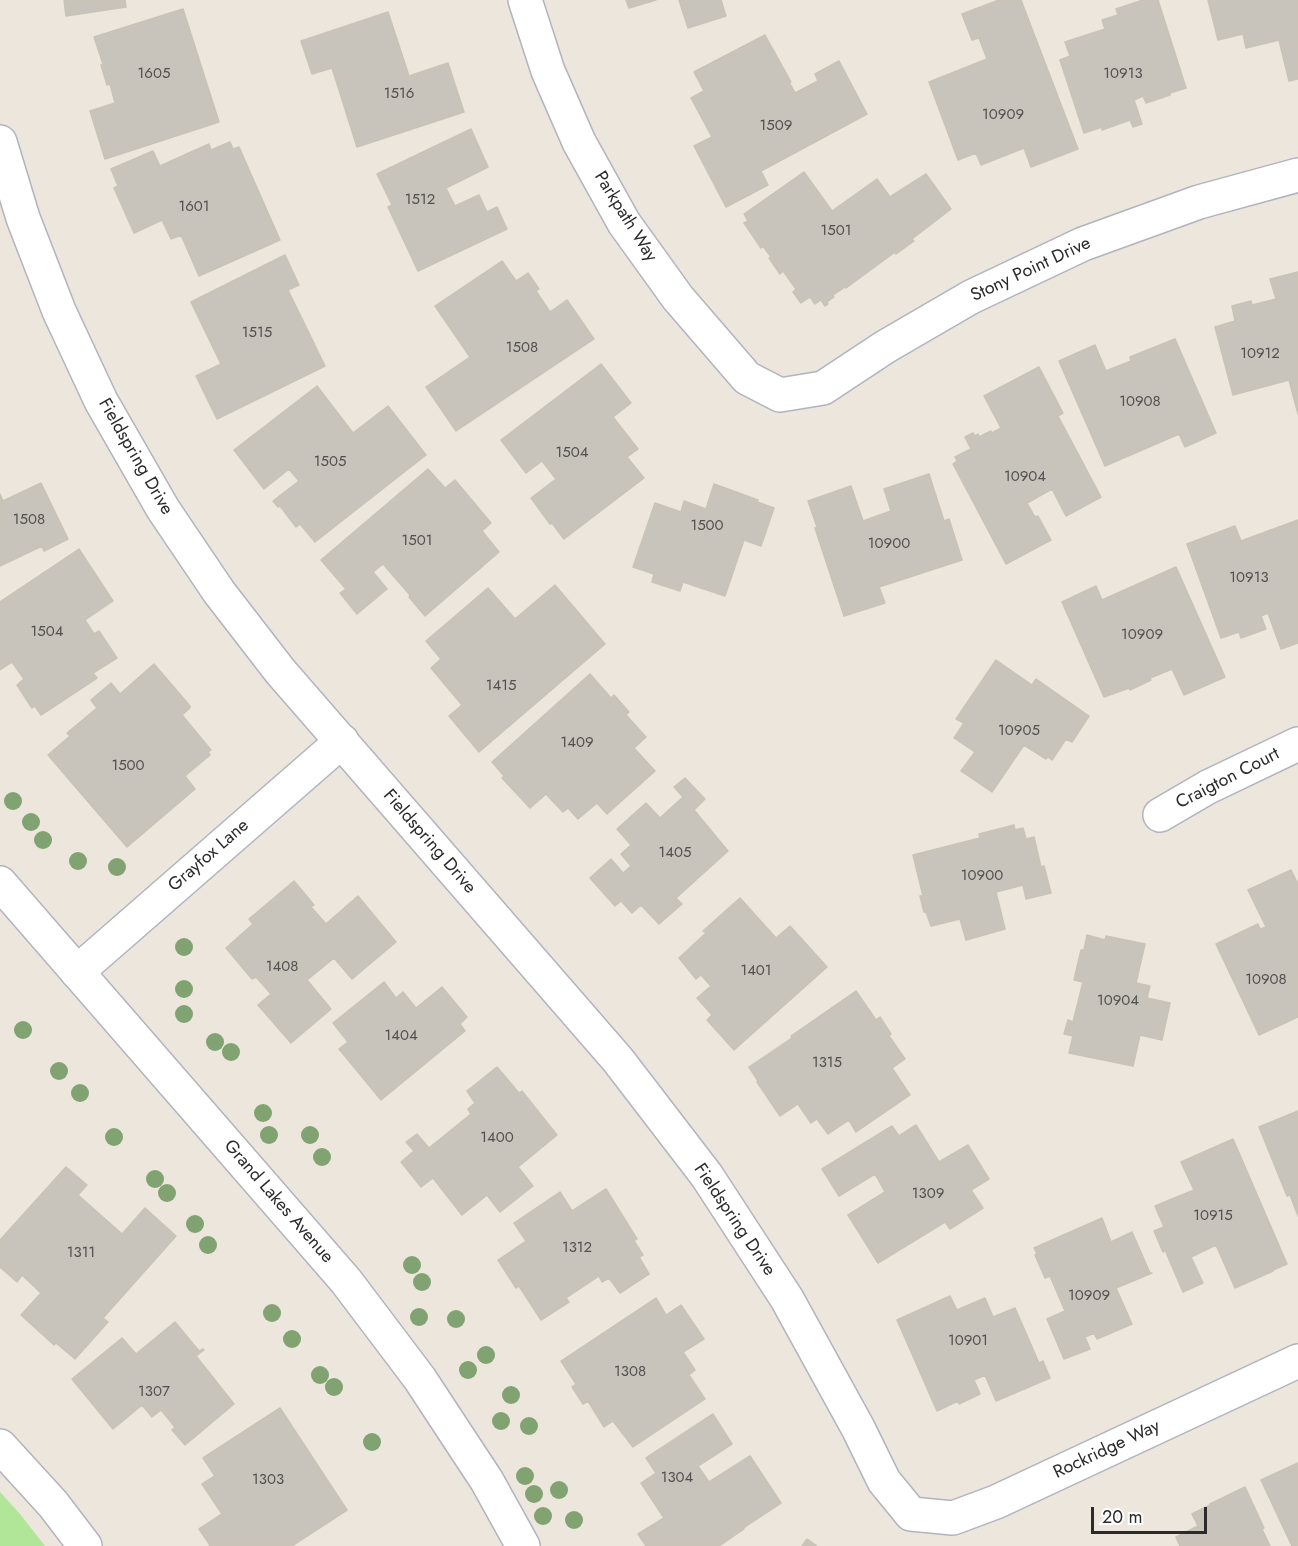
<!DOCTYPE html>
<html>
<head>
<meta charset="utf-8">
<style>
	body { margin:0 }
	#map { position:relative; width:1298px; height:1546px; overflow:hidden; background:#ede6dd; font-family:Jost,sans-serif }
	canvas { display:block }
	.scale { position:absolute; left:1091px; top:1507px; width:116px; height:27px; box-sizing:border-box; border:3px solid #2b2b2b; border-top:0; padding-left:8px; font-size:18px; line-height:21px; white-space:nowrap; color:#2b2b2b; -webkit-text-stroke:4px #fff; paint-order:stroke }
</style>
</head>
<body>
<div id="map">
<canvas width="1298" height="1546"></canvas>
<div class="scale">20 m</div>
</div>
<script>
const c = document.querySelector('canvas').getContext('2d');
c.lineJoin = 'round';
function paint(path, color) {
  c.fillStyle = color;
  c.fill(path, 'evenodd');
}
function trace(path, color, width, dash) {
  c.strokeStyle = color;
  c.lineWidth = width;
  c.lineCap = dash ? 'butt' : 'round';
  c.setLineDash(dash || []);
  c.stroke(path);
}
function label(font, color, halo, rows, align = 'center') {
  c.font = font + ' Jost,sans-serif';
  c.lineWidth = 5;
  c.setLineDash([]);
  c.textBaseline = 'middle';
  c.strokeStyle = halo;
  c.fillStyle = color;
  for (const [text, x, y, turn = 0] of rows) {
    c.save();
    c.translate(x, y);
    c.rotate((+turn || 0) * Math.PI / 180);
    c.textAlign = isNaN(turn) ? turn : align;
    if (halo) c.strokeText(text, 0, 0);
    c.fillText(text, 0, 0);
    c.restore();
  }
}
paint(new Path2D(`
	M 0,1492 L 20,1514 L 45,1546 L 0,1546 Z`), '#b1e598');
const building = new Path2D(`
	M 64,0 L 125,0 L 126,7 L 66,16 Z
	M 626,0 L 656,0 L 629,8 Z
	M 679,0 L 721,0 L 726,16 L 688,28 Z
	M 999,0 L 1021,0 L 1078,149 L 1031,167 L 1024,148 L 981,165 L 976,153 L 958,160 L 929,82 L 987,59 L 979,38 L 972,40 L 962,14 Z
	M 1143,0 L 1158,0 L 1186,88 L 1170,93 L 1170,95 L 1146,103 L 1143,96 L 1134,100 L 1142,124 L 1133,127 L 1130,120 L 1102,130 L 1102,127 L 1084,133 L 1060,60 L 1070,56 L 1065,42 L 1105,29 L 1102,20 L 1118,15 L 1116,9 Z
	M 1208,0 L 1298,0 L 1298,79 L 1289,81 L 1279,40 L 1246,48 L 1243,34 L 1218,40 Z
	M 183,9 L 219,122 L 105,159 L 90,111 L 115,103 L 110,84 L 107,85 L 101,65 L 103,64 L 94,37 Z
	M 388,12 L 409,76 L 448,63 L 464,112 L 357,147 L 332,68 L 312,74 L 301,41 Z
	M 765,35 L 791,82 L 789,82 L 795,93 L 818,81 L 815,74 L 839,61 L 867,114 L 761,171 L 768,185 L 726,207 L 694,146 L 712,137 L 691,98 L 704,91 L 694,72 Z
	M 471,129 L 488,167 L 446,188 L 455,206 L 479,195 L 487,212 L 497,207 L 507,229 L 418,271 L 388,207 L 392,205 L 377,174 Z
	M 230,142 L 233,149 L 239,147 L 280,240 L 199,276 L 181,235 L 171,239 L 162,220 L 134,233 L 114,188 L 118,186 L 111,169 L 153,151 L 160,166 L 209,144 L 211,150 Z
	M 804,172 L 832,211 L 877,179 L 890,197 L 926,174 L 951,209 L 912,239 L 914,241 L 896,254 L 895,252 L 846,288 L 845,287 L 833,295 L 834,297 L 827,302 L 828,304 L 825,306 L 821,300 L 815,304 L 810,297 L 801,303 L 793,292 L 796,289 L 783,271 L 780,274 L 769,258 L 771,257 L 763,246 L 761,248 L 744,223 L 748,221 L 744,214 Z
	M 285,255 L 299,285 L 288,290 L 325,366 L 217,419 L 196,376 L 221,364 L 191,302 Z
	M 502,261 L 516,281 L 528,273 L 539,289 L 536,291 L 550,312 L 567,300 L 594,339 L 456,431 L 426,387 L 470,357 L 435,306 Z
	M 1298,272 L 1298,414 L 1289,380 L 1233,395 L 1215,327 L 1235,321 L 1232,306 L 1251,301 L 1252,305 L 1276,299 L 1270,279 Z
	M 1175,339 L 1216,433 L 1185,447 L 1179,434 L 1105,466 L 1059,361 L 1095,345 L 1106,371 L 1131,361 L 1130,357 Z
	M 601,364 L 631,403 L 613,417 L 638,449 L 627,457 L 644,478 L 564,539 L 552,523 L 550,524 L 531,498 L 556,479 L 542,461 L 526,473 L 501,440 Z
	M 1039,367 L 1063,413 L 1058,416 L 1101,497 L 1066,516 L 1052,489 L 1027,503 L 1035,517 L 1038,516 L 1051,540 L 1006,564 L 953,464 L 957,461 L 955,457 L 971,449 L 965,437 L 973,433 L 975,436 L 978,434 L 979,437 L 991,431 L 992,433 L 1001,428 L 984,396 Z
	M 317,386 L 353,433 L 388,406 L 426,455 L 315,542 L 300,524 L 296,527 L 280,506 L 278,507 L 273,501 L 299,481 L 289,469 L 264,489 L 234,450 Z
	M 428,469 L 445,488 L 455,480 L 491,523 L 482,531 L 499,552 L 425,616 L 409,597 L 410,595 L 383,564 L 373,572 L 387,589 L 357,614 L 340,593 L 346,589 L 321,560 Z
	M 929,474 L 944,521 L 949,519 L 962,560 L 879,587 L 885,603 L 844,616 L 815,528 L 817,527 L 808,501 L 851,486 L 863,521 L 891,511 L 884,489 Z
	M 41,483 L 68,539 L 44,551 L 42,546 L 0,566 L 0,494 L 3,501 Z
	M 714,484 L 758,500 L 757,502 L 774,508 L 761,546 L 744,540 L 725,596 L 683,582 L 680,591 L 652,582 L 654,574 L 633,567 L 655,503 L 681,512 L 684,501 L 706,509 Z
	M 1298,520 L 1298,643 L 1281,649 L 1268,613 L 1261,616 L 1266,629 L 1241,638 L 1239,632 L 1221,638 L 1187,544 L 1235,526 L 1241,541 Z
	M 79,549 L 113,601 L 85,620 L 94,634 L 99,631 L 117,658 L 93,673 L 97,678 L 41,715 L 35,706 L 32,708 L 17,685 L 24,679 L 12,662 L 0,670 L 0,602 Z
	M 1176,567 L 1225,677 L 1184,695 L 1172,669 L 1150,678 L 1151,680 L 1130,690 L 1129,688 L 1104,697 L 1062,602 L 1096,586 L 1102,600 Z
	M 555,585 L 605,644 L 479,752 L 449,716 L 462,705 L 431,668 L 441,659 L 426,641 L 488,588 L 515,619 Z
	M 996,660 L 1032,685 L 1036,679 L 1089,716 L 1072,742 L 1066,739 L 1052,760 L 1048,757 L 1046,759 L 1024,745 L 992,792 L 961,771 L 975,752 L 954,738 L 964,723 L 956,719 Z
	M 154,664 L 190,706 L 190,708 L 182,715 L 211,750 L 208,752 L 210,755 L 185,776 L 195,789 L 127,847 L 48,755 L 70,736 L 67,733 L 97,708 L 91,700 L 111,683 L 120,694 Z
	M 590,674 L 611,698 L 614,695 L 629,712 L 626,715 L 646,737 L 634,748 L 655,771 L 607,814 L 597,803 L 578,819 L 568,808 L 563,812 L 546,794 L 530,808 L 502,778 L 504,776 L 492,762 Z
	M 685,778 L 705,799 L 694,810 L 728,851 L 676,898 L 682,904 L 659,924 L 641,905 L 632,913 L 621,901 L 615,906 L 590,878 L 611,859 L 623,873 L 631,866 L 621,854 L 631,845 L 617,829 L 646,803 L 660,818 L 683,797 L 674,787 Z
	M 1014,825 L 1015,830 L 1023,828 L 1026,839 L 1034,837 L 1041,867 L 1044,866 L 1051,893 L 1026,899 L 1023,885 L 996,892 L 1005,929 L 966,940 L 960,919 L 931,926 L 926,912 L 924,912 L 920,896 L 923,896 L 913,855 L 980,838 L 979,834 Z
	M 1291,870 L 1298,884 L 1298,1017 L 1259,1035 L 1216,944 L 1258,924 L 1260,929 L 1266,927 L 1248,890 Z
	M 294,881 L 314,905 L 311,907 L 326,924 L 358,896 L 396,942 L 352,979 L 334,958 L 307,980 L 331,1009 L 291,1043 L 258,1005 L 271,994 L 256,977 L 252,979 L 226,948 L 253,924 L 249,919 Z
	M 740,898 L 776,938 L 790,926 L 827,967 L 734,1050 L 707,1020 L 712,1015 L 697,998 L 711,986 L 701,975 L 696,979 L 679,958 L 706,933 L 703,931 Z
	M 1087,935 L 1105,940 L 1106,936 L 1145,944 L 1136,983 L 1150,986 L 1147,998 L 1170,1003 L 1162,1040 L 1140,1035 L 1133,1066 L 1069,1053 L 1073,1036 L 1064,1034 L 1068,1020 L 1073,1022 L 1083,982 L 1074,980 L 1081,950 L 1084,950 Z
	M 384,982 L 396,998 L 403,992 L 416,1008 L 442,987 L 467,1017 L 460,1024 L 465,1031 L 381,1100 L 339,1049 L 348,1042 L 333,1023 Z
	M 856,991 L 876,1020 L 880,1017 L 891,1034 L 889,1036 L 905,1059 L 892,1068 L 910,1095 L 856,1132 L 849,1120 L 828,1134 L 817,1119 L 811,1123 L 798,1104 L 780,1116 L 757,1082 L 758,1081 L 749,1067 L 792,1038 L 791,1036 Z
	M 497,1067 L 519,1093 L 522,1091 L 557,1135 L 518,1167 L 533,1186 L 500,1212 L 487,1195 L 462,1215 L 433,1178 L 421,1187 L 401,1162 L 414,1151 L 406,1142 L 417,1134 L 429,1148 L 471,1114 L 468,1109 L 475,1103 L 467,1091 Z
	M 1298,1111 L 1298,1216 L 1290,1195 L 1287,1196 L 1259,1127 Z
	M 916,1125 L 939,1162 L 968,1145 L 989,1179 L 971,1190 L 983,1208 L 950,1229 L 945,1222 L 878,1263 L 848,1215 L 885,1192 L 875,1174 L 839,1196 L 822,1169 L 892,1126 L 899,1136 Z
	M 1233,1139 L 1287,1264 L 1273,1270 L 1273,1271 L 1235,1288 L 1216,1245 L 1191,1257 L 1203,1283 L 1183,1292 L 1165,1250 L 1163,1252 L 1154,1231 L 1164,1227 L 1155,1206 L 1194,1190 L 1181,1162 Z
	M 66,1167 L 87,1185 L 78,1195 L 122,1234 L 145,1208 L 176,1236 L 103,1318 L 108,1322 L 75,1359 L 56,1343 L 54,1345 L 21,1315 L 41,1293 L 22,1275 L 17,1282 L 0,1267 L 0,1240 Z
	M 606,1189 L 637,1239 L 634,1241 L 643,1255 L 639,1257 L 649,1274 L 620,1293 L 609,1278 L 602,1282 L 599,1276 L 566,1298 L 569,1302 L 541,1320 L 519,1286 L 516,1288 L 498,1260 L 526,1241 L 514,1223 L 560,1192 L 572,1211 Z
	M 1102,1218 L 1111,1242 L 1132,1232 L 1150,1273 L 1152,1273 L 1116,1288 L 1132,1324 L 1097,1339 L 1094,1333 L 1085,1337 L 1090,1349 L 1064,1359 L 1047,1319 L 1065,1311 L 1050,1276 L 1045,1278 L 1035,1255 L 1037,1254 L 1034,1248 Z
	M 950,1296 L 957,1310 L 985,1298 L 993,1317 L 1015,1308 L 1039,1363 L 1043,1361 L 1050,1378 L 996,1401 L 985,1375 L 974,1380 L 980,1394 L 959,1404 L 958,1401 L 937,1411 L 897,1320 Z
	M 656,1298 L 666,1315 L 681,1305 L 704,1339 L 683,1352 L 695,1370 L 689,1375 L 705,1399 L 633,1447 L 613,1421 L 604,1427 L 588,1401 L 583,1404 L 572,1387 L 576,1384 L 561,1361 Z
	M 175,1322 L 199,1351 L 203,1349 L 204,1350 L 196,1356 L 234,1404 L 185,1445 L 172,1430 L 175,1427 L 161,1410 L 152,1417 L 142,1405 L 113,1429 L 72,1379 L 122,1338 L 136,1354 Z
	M 280,1408 L 347,1510 L 292,1546 L 209,1546 L 210,1545 L 199,1529 L 222,1514 L 202,1484 L 215,1476 L 203,1458 Z
	M 713,1414 L 732,1444 L 698,1466 L 709,1482 L 750,1456 L 781,1503 L 743,1528 L 744,1529 L 719,1546 L 646,1546 L 638,1534 L 664,1518 L 641,1483 L 656,1473 L 646,1458 Z
	M 1298,1463 L 1298,1546 L 1292,1546 L 1261,1480 Z
	M 1245,1487 L 1264,1528 L 1262,1529 L 1270,1546 L 1180,1546 L 1176,1537 L 1198,1526 L 1192,1514 L 1210,1505 L 1210,1504 Z
	M 807,1539 L 817,1546 L 802,1546 Z`);
paint(building, '#c9c4bb');
trace(building, '#c9c3b6', 1.5);
const minor = new Path2D(`
	M 525,0 L 548,71 L 579,142 L 624,223 L 678,298 L 747,378 L 780,395 L 823,388 L 885,347 L 971,297 L 1083,244 L 1199,202 L 1298,175
	M 0,142 L 23,218 L 59,311 L 101,401 L 163,509 L 219,592 L 280,671 L 618,1060 L 707,1176 L 787,1299 L 858,1428 L 884,1481 L 911,1514 L 953,1518 L 996,1502 L 1298,1361
	M 1160,815 L 1208,787 L 1298,744
	M 77,972 L 342,741
	M 0,1446 L 53,1504 L 85,1546`);
const tertiary = new Path2D(`
	M 0,883 L 346,1281 L 420,1379 L 487,1481 L 523,1546`);
trace(minor, '#b1b3bf', 36);
trace(tertiary, '#b1b3bf', 36);
trace(minor, '#fff', 33);
trace(tertiary, '#fff', 33);
c.fillStyle = '#81a271';
for (const [x, y] of [
	[13,801],
	[31,822],
	[43,840],
	[78,861],
	[117,867],
	[184,947],
	[184,989],
	[184,1014],
	[23,1030],
	[215,1042],
	[231,1052],
	[59,1071],
	[80,1093],
	[263,1113],
	[269,1135],
	[310,1135],
	[114,1137],
	[322,1157],
	[155,1179],
	[167,1193],
	[195,1224],
	[208,1245],
	[412,1265],
	[422,1282],
	[272,1313],
	[419,1317],
	[456,1319],
	[292,1339],
	[486,1355],
	[468,1370],
	[320,1375],
	[334,1387],
	[511,1395],
	[501,1421],
	[529,1426],
	[372,1442],
	[525,1476],
	[559,1490],
	[534,1494],
	[543,1516],
	[574,1520]
]) {
  c.beginPath();
  c.arc(x, y, 9, 0, 2 * Math.PI);
  c.fill();
}
label('15px', '#52514f', null, [
	["1605",154,74],
	["10913",1123,74],
	["1516",399,94],
	["10909",1003,115],
	["1509",776,126],
	["1512",420,200],
	["1601",194,207],
	["1501",836,231],
	["1515",257,333],
	["1508",522,348],
	["10912",1260,354],
	["10908",1140,402],
	["1504",572,453],
	["1505",330,462],
	["10904",1025,477],
	["1508",29,520],
	["1500",707,526],
	["1501",417,541],
	["10900",889,544],
	["10913",1249,578],
	["1504",47,632],
	["10909",1142,635],
	["1415",501,686],
	["10905",1019,731],
	["1409",577,743],
	["1500",128,766],
	["1405",675,853],
	["10900",982,876],
	["1408",282,967],
	["1401",756,971],
	["10908",1266,980],
	["10904",1118,1001],
	["1404",401,1036],
	["1315",827,1063],
	["1400",497,1138],
	["1309",928,1194],
	["10915",1213,1216],
	["1312",577,1248],
	["1311",81,1253],
	["10909",1089,1296],
	["10901",968,1341],
	["1308",630,1372],
	["1307",154,1392],
	["1304",677,1478],
	["1303",268,1480]
]);
label('18px', '#2b2b2b', '#fff', [
	["Parkpath Way",625,217,58],
	["Stony Point Drive",1031,270,-25],
	["Fieldspring Drive",135,457,60],
	["Craigton Court",1228,779,-27],
	["Fieldspring Drive",429,842,49],
	["Grayfox Lane",209,856,-41],
	["Grand Lakes Avenue",278,1202,49],
	["Fieldspring Drive",734,1220,56],
	["Rockridge Way",1107,1450,-25]
]);
</script>
</body>
</html>
